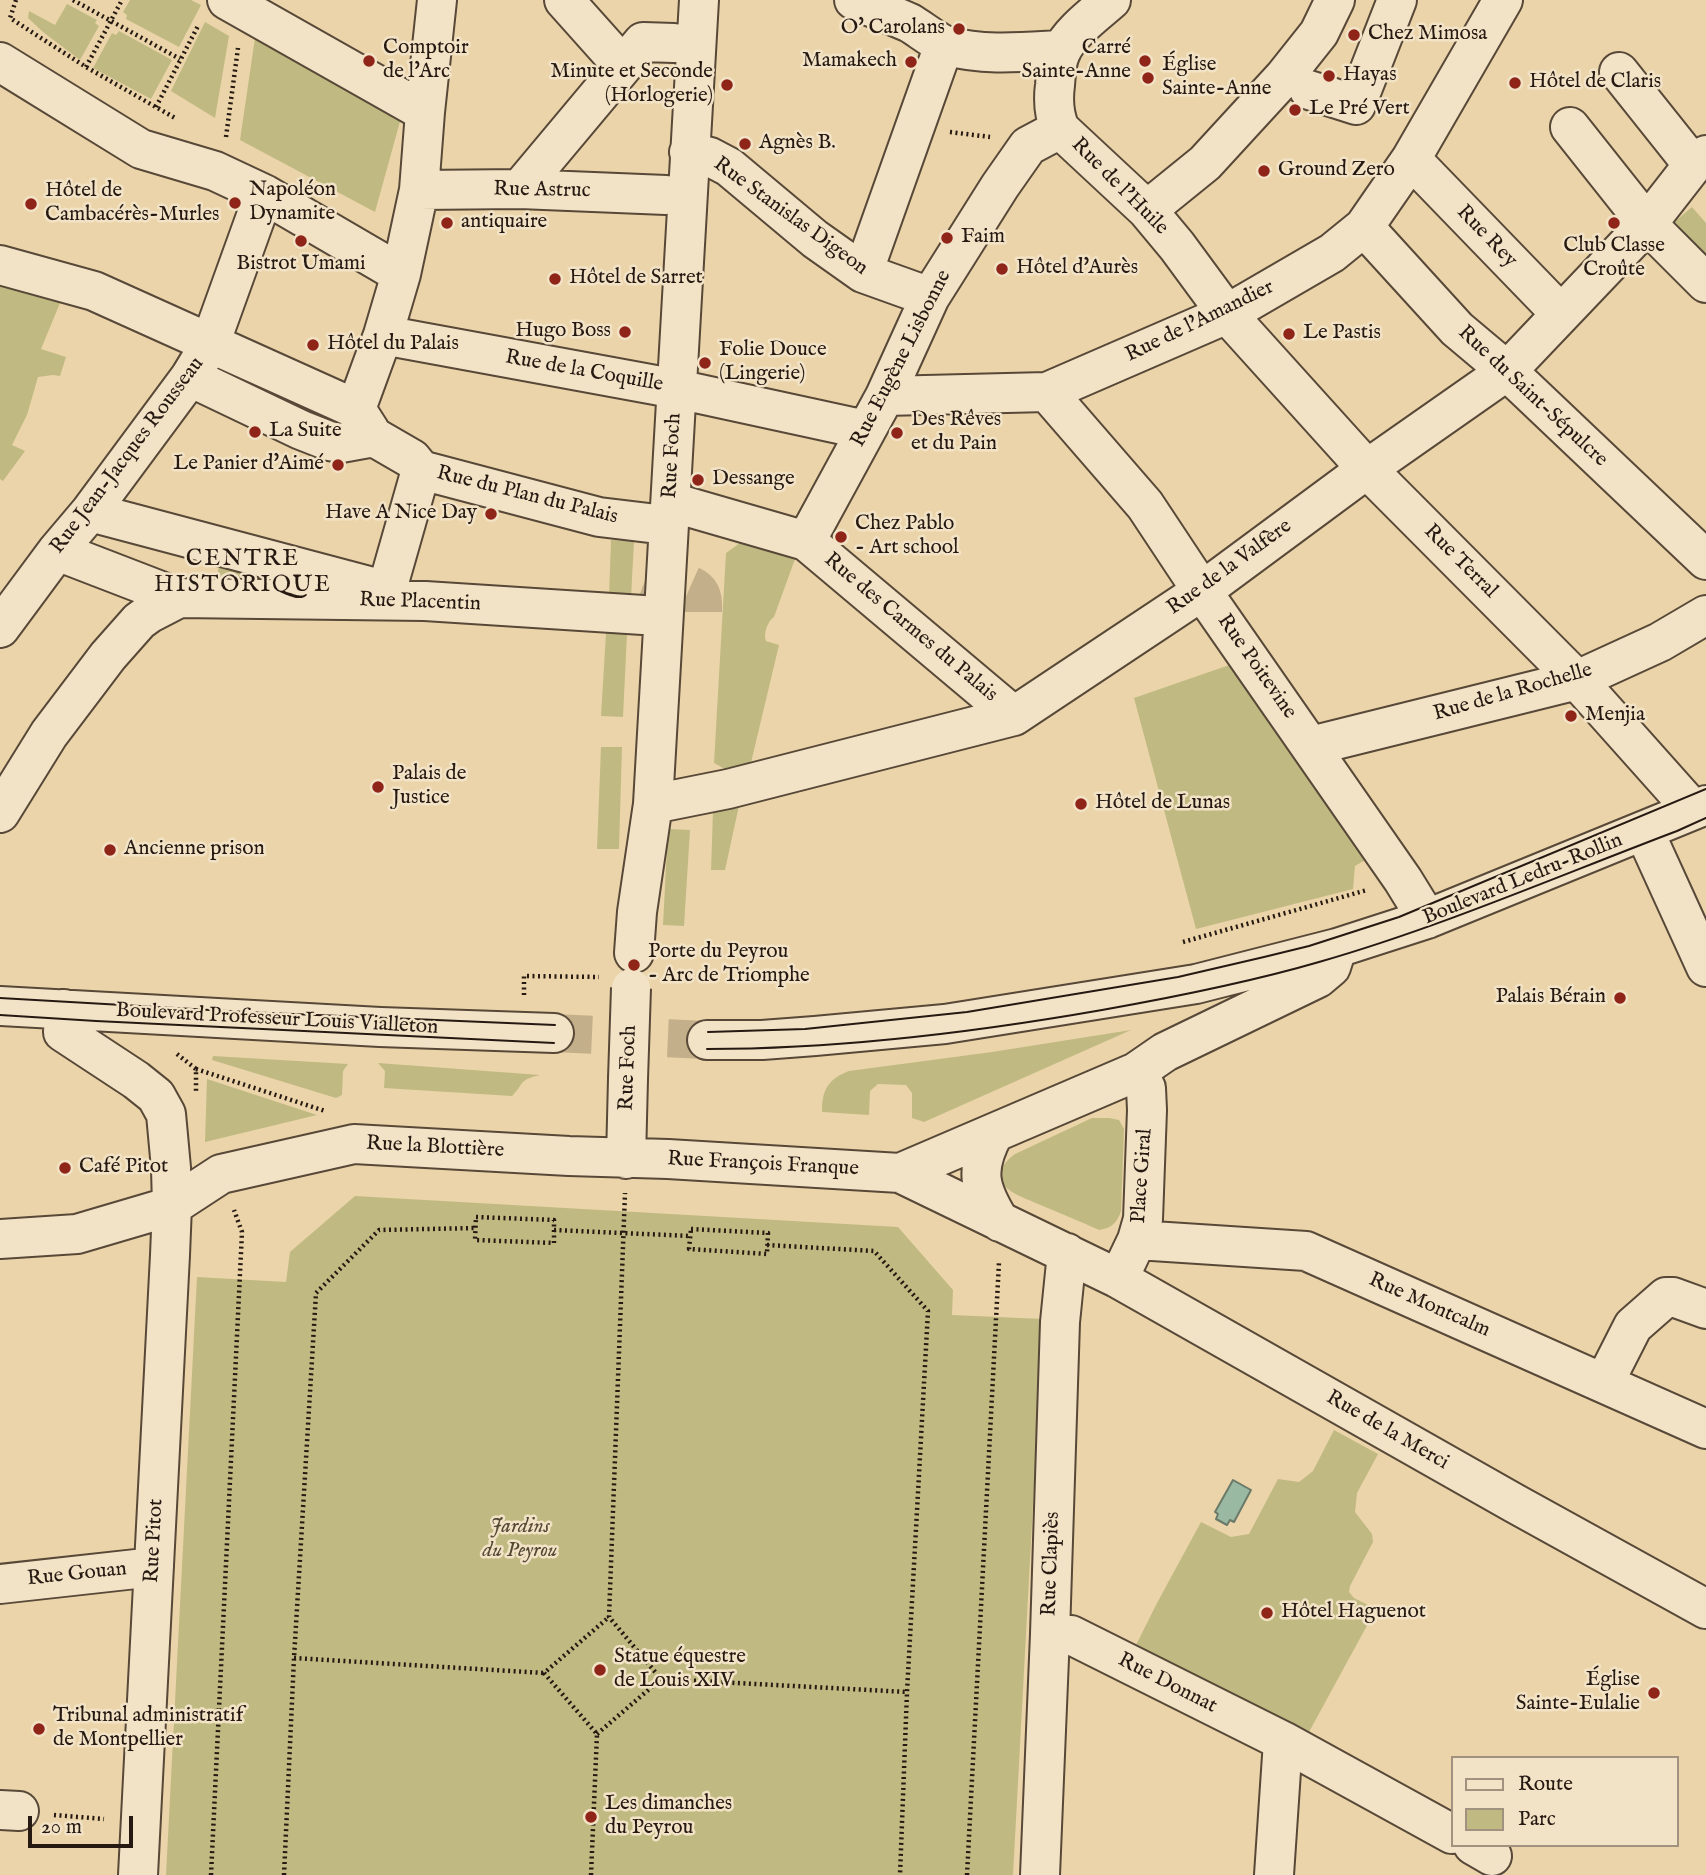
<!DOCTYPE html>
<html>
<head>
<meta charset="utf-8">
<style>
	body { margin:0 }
	#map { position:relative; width:1706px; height:1875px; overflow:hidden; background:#ebd4a9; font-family:"IM FELL English",serif }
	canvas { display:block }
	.legend { position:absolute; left:1451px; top:1756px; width:228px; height:91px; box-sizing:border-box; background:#f2e3c7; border:2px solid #a0927f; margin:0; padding:9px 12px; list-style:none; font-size:21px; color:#261912 }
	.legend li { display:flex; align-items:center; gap:14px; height:35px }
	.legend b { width:35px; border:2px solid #a0927f }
	.scale { position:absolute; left:28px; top:1816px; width:105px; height:32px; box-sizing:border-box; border:4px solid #261912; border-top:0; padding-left:9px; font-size:21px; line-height:24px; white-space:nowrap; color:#261912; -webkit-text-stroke:5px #f2e3c7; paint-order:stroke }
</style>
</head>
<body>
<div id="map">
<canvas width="1706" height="1875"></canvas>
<ul class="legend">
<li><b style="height:9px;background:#f2e3c7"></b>Route</li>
<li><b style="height:19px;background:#c0ba82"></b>Parc</li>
</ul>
<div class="scale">20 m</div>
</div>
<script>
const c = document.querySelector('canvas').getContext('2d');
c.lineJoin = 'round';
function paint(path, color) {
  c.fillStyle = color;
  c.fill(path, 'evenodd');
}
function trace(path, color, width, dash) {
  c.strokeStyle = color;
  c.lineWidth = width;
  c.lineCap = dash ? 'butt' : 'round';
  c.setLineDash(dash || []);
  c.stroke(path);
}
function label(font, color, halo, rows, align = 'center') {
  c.font = font + ' "IM FELL English",serif';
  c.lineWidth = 5;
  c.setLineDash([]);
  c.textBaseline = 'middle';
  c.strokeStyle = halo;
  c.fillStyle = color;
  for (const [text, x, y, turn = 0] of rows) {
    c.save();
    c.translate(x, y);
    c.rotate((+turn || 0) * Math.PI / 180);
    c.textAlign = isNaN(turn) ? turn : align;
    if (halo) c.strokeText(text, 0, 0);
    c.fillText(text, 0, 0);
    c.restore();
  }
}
paint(new Path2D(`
	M 130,0 L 191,0 L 201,5 L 179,47 L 126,19 L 127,15 L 123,12 Z
	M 67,4 L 97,20 L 95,23 L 99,26 L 80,60 L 43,32 L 28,18 L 29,11 L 55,25 Z
	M 205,22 L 229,36 L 215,118 L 171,91 Z
	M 119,31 L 172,60 L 151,99 L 93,68 L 112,33 L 116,35 Z
	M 255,38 L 401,118 L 375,212 L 240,140 Z
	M 1692,207 L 1706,223 L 1706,264 L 1672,224 Z
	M 0,271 L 65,291 L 41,349 L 66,357 L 60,376 L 53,375 L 38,377 L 27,415 L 12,445 L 25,451 L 3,481 L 0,479 Z
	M 611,540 L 634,541 L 631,598 L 609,597 Z
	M 740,543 L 795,559 L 774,617 C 768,621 763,633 766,641 L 779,645 L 749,771 L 734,774 L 714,763 L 726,553 Z
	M 221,559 L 259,568 L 254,590 L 213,590 Z
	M 606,633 L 627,634 L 623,717 L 601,716 Z
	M 1238,662 L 1367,859 L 1355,866 L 1353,889 L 1196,929 L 1134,698 Z
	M 601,747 L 622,747 L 619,849 L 597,849 Z
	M 740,801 L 725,870 L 711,870 L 713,811 Z
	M 668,829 L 690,830 L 684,926 L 663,925 Z
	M 1131,1030 L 924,1122 L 912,1118 L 912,1093 L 906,1085 L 878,1084 L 870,1091 L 869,1115 L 822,1112 C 822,1090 828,1079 849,1071 L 992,1052 Z
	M 213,1056 L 348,1064 L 343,1071 L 342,1095 L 336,1098 L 212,1060 Z
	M 378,1063 L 540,1075 C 518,1080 525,1083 512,1096 L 384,1088 L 385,1071 Z
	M 207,1079 L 317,1115 L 205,1142 Z
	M 1092,1118 L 1109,1118 L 1119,1120 L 1124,1129 L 1121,1211 C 1117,1223 1112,1228 1099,1230 C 1079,1221 1058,1212 1038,1204 C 1028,1199 1016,1196 1008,1189 C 992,1177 1003,1163 1015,1154 Z
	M 355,1196 L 898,1227 L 953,1290 L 952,1315 L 1043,1319 L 1013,1875 L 166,1875 L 197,1277 L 286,1282 L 290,1252 Z
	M 1334,1430 L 1378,1454 L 1357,1493 L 1355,1512 L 1372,1534 L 1373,1542 L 1350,1586 L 1349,1592 L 1354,1598 L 1376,1609 L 1303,1743 L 1134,1649 L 1157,1603 L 1201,1522 L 1231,1537 L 1249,1534 L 1278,1479 L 1299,1482 L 1313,1471 Z`), '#c0ba82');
const water = new Path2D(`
	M 1233,1480 L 1251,1490 L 1234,1522 L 1230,1520 L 1227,1525 L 1216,1519 L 1218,1514 L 1215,1512 Z`);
paint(water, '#99b9a3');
trace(water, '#6b7969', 2);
trace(new Path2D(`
	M 656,615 C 657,608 657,599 661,592 C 670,578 694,581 701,594 C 704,600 703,606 703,612
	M 554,1033 L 707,1040`), '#c4af8b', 38, [38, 19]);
const minor = new Path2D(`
	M 227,0 L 425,112
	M 564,0 L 623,66
	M 854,0 C 873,8 892,15 910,23 C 920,29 938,43 947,46 C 984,56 1023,52 1061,50
	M 1111,0 C 1095,14 1069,33 1061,52 C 1056,62 1056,74 1055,85 C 1053,100 1054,115 1060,129 L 1147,210 L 1177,246 L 1227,314 L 1367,469 L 1577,680 L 1693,810
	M 0,62 L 141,149 L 215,171 L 264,194 L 401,274
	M 1619,72 L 1693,165
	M 1309,90 L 1356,105 L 1397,0
	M 1570,127 L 1647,224 L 1706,283
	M 689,152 L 710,157 L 729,167 L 815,239 L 863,273 L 930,297
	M 1411,159 L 1561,314
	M 520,189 L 643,42 L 674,43
	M 419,190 L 520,189 L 666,195
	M 1147,210 L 1205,163 L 1284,77 L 1319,33 L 1335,0
	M 1364,227 L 1457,329 L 1507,371 L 1706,560
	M 0,265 L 94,291 L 356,409 L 370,431
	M 863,273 L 944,45
	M 383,335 L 677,389 L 866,430
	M 190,377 L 301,430 L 329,441 L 341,443 L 374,437 L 412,459 L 421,470 L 599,517 L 649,523
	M 1047,392 L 1145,505 L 1202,591 L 1403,880 L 1427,919
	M 885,396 L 1047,392 L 1227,314 L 1332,253 L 1364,227 L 1411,159 L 1503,0
	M 356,409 L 383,335 L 401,274 L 419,190 L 425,112 L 437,0
	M 671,502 L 806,541 L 1014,716
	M 90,512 L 369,586
	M 806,541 L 885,396 L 930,297 L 1000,186 L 1028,146 L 1060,129
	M 57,551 L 179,598 L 425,601 L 643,615
	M 384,600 L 421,470
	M 0,628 L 57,551 L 90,512 L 190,377 L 210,344 L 264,194
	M 1311,746 L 1577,680 L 1660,642 L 1706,615
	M 653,804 L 728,789 L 1014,716 L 1202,591 L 1367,469 L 1507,371 L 1647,224 L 1693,165 L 1706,155
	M 0,813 L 49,734 L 108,656 L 139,621 L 150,613 L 179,598
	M 1644,831 L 1706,967
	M 634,953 L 637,912 L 653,804 L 699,0
	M 0,1006 L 380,1027 L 554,1033
	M 64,1009 L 63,1032 L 136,1080 L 156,1096 L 166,1114 L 171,1168 L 172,1206 L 170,1255 L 138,1875
	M 707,1040 L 762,1040 L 815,1036 L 945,1024 L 1196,984 L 1337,948 L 1427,919 L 1706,805
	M 994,1133 C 974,1170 979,1188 1000,1222
	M 626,1159 L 628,1079
	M 900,1173 L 1136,1072 L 1165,1052 L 1318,978 L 1331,967 L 1337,948
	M 0,1239 L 77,1234 L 172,1206 L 221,1174 L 354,1144 L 569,1156 L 668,1159 L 900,1173 L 1117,1278 L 1514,1503 L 1706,1609
	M 1137,1240 L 1306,1251 L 1706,1429
	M 1126,1263 L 1137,1240 L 1143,1219 L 1147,1110 L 1146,1088 L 1136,1072
	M 1604,1383 L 1633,1326 L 1666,1297 L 1673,1297 L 1706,1309
	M 0,1584 L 154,1567
	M 1050,1634 L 1071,1635 L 1283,1741 L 1452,1834
	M 0,1810 L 19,1811
	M 1473,1845 L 1492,1856
	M 1040,1875 L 1050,1634 L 1060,1322 L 1067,1253
	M 1274,1875 L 1283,1741`);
trace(minor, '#574838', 42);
trace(new Path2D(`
	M 16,0 L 10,18 L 86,67 L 175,118
	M 73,0 L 180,59
	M 86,67 L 122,0
	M 156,107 L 199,24
	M 950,132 L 990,137
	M 226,137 L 238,48
	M 1183,942 L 1367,890
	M 524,995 L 524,976 L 599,977
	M 177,1054 L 196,1069 L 196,1092
	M 196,1069 L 325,1111
	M 476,1217 L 554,1220 L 554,1243 L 475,1240 Z
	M 691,1229 L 768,1233 L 767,1254 L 689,1249 Z
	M 554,1230 L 690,1236
	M 767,1245 L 874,1251 L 928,1311 L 907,1692 L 900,1875
	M 294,1658 L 544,1673
	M 661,1679 L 907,1692
	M 597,1734 L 661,1679 L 609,1617 L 625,1193
	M 54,1815 L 104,1819
	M 211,1875 L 242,1232 L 234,1210
	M 284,1875 L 294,1658 L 316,1293 L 379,1230 L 476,1228
	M 591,1875 L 597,1734 L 544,1673 L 609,1617
	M 967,1875 L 999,1262`), '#261912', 4.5, [2, 3.5]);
trace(minor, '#f2e3c7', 38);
trace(new Path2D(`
	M 0,998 L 245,1012 L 555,1025
	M 0,1015 L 96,1021 L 554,1043
	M 708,1032 L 805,1029 L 967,1012 L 1178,977 L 1264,957 L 1309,946 L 1399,917 L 1706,789
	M 707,1049 C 840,1049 971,1033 1102,1010 C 1175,997 1247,983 1319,962 C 1441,927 1558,876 1677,831 L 1706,818`), '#261912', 2);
const minorBridge = new Path2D(`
	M 628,1079 L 631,988`);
trace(minorBridge, '#574838', 42, []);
trace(minorBridge, '#f2e3c7', 38);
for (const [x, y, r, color] of [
	[959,29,7,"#8f2418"],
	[1354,35,7,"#8f2418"],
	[369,61,7,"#8f2418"],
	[1145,61,7,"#8f2418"],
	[911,62,7,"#8f2418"],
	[1329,76,7,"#8f2418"],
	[1148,78,7,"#8f2418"],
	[1515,83,7,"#8f2418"],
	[727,85,7,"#8f2418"],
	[1295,110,7,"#8f2418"],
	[745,144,7,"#8f2418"],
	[1264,171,7,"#8f2418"],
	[235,203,7,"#8f2418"],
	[31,204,7,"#8f2418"],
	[447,223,7,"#8f2418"],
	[1614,223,7,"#8f2418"],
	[947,238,7,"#8f2418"],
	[301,241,7,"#8f2418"],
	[1002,269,7,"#8f2418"],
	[555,279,7,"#8f2418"],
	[625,332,7,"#8f2418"],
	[1289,334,7,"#8f2418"],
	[313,345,7,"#8f2418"],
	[705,363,7,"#8f2418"],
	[255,432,7,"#8f2418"],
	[897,433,7,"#8f2418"],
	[338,465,7,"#8f2418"],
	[698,480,7,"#8f2418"],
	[491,514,7,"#8f2418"],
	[841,537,7,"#8f2418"],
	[1571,716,7,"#8f2418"],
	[378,787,7,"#8f2418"],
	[1081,804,7,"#8f2418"],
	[110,850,7,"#8f2418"],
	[634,965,7,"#8f2418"],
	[1620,998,7,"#8f2418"],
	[65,1168,7,"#8f2418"],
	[1267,1613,7,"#8f2418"],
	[600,1670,7,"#8f2418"],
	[1654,1693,7,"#8f2418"],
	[39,1729,7,"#8f2418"],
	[591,1817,7,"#8f2418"]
]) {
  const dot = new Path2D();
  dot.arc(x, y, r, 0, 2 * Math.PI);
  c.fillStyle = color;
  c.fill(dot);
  trace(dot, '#f2e3c7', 2.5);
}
label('21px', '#261912', '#f2e3c7', [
	["O' Carolans",945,29,"right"],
	["Chez Mimosa",1368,35],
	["Comptoir",383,49],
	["de l'Arc",383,73],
	["Carré",1131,49,"right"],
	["Sainte-Anne",1131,73,"right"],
	["Mamakech",897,62,"right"],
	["Église",1162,66],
	["Sainte-Anne",1162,90],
	["Minute et Seconde",713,73,"right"],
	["(Horlogerie)",713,97,"right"],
	["Hayas",1343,76],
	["Hôtel de Claris",1529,83],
	["Le Pré Vert",1309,110],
	["Agnès B.",759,144],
	["Ground Zero",1278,171],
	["Napoléon",249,191],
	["Dynamite",249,215],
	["Hôtel de",45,192],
	["Cambacérès-Murles",45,216],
	["antiquaire",461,223],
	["Faim",961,238],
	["Club Classe",1614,247,"center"],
	["Croûte",1614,271,"center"],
	["Bistrot Umami",301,265,"center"],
	["Hôtel d'Aurès",1016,269],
	["Hôtel de Sarret",569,279],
	["Hugo Boss",611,332,"right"],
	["Le Pastis",1303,334],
	["Hôtel du Palais",327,345],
	["Folie Douce",719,351],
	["(Lingerie)",719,375],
	["Des Rêves",911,421],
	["et du Pain",911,445],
	["La Suite",269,432],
	["Le Panier d'Aimé",324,465,"right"],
	["Dessange",712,480],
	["Have A Nice Day",477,514,"right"],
	["Chez Pablo",855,525],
	["- Art school",855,549],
	["Menjia",1585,716],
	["Palais de",392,775],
	["Justice",392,799],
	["Hôtel de Lunas",1095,804],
	["Ancienne prison",124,850],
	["Porte du Peyrou",648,953],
	["- Arc de Triomphe",648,977],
	["Palais Bérain",1606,998,"right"],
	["Café Pitot",79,1168],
	["Hôtel Haguenot",1281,1613],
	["Statue équestre",614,1658],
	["de Louis XIV",614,1682],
	["Église",1640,1681,"right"],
	["Sainte-Eulalie",1640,1705,"right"],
	["Tribunal administratif",53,1717],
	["de Montpellier",53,1741],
	["Les dimanches",605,1805],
	["du Peyrou",605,1829]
], 'left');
label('21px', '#261912', '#f2e3c7', [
	["Rue de l'Huile",1119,187,45],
	["Rue Astruc",542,191,1],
	["Rue Stanislas Digeon",790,217,36],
	["Rue Rey",1486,237,46],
	["Rue de l'Amandier",1200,322,-26],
	["Rue Eugène Lisbonne",902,359,-63],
	["Rue de la Coquille",584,372,10],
	["Rue du Saint-Sépulcre",1532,397,43],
	["Rue Jean-Jacques Rousseau",128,456,-53],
	["Rue Foch",673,456,-87],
	["Rue du Plan du Palais",527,496,14],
	["Rue Terral",1460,562,45],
	["Rue de la Valfère",1230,568,-36],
	["Rue Placentin",420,603,2],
	["Rue des Carmes du Palais",910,628,40],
	["Rue Poitevine",1256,667,55],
	["Rue de la Rochelle",1513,693,-16],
	["Boulevard Ledru-Rollin",1523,880,-22],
	["Boulevard Professeur Louis Vialleton",277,1020,3],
	["Rue Foch",629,1068,-88],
	["Rue la Blottière",435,1148,3],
	["Rue François Franque",763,1165,3],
	["Place Giral",1143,1176,-86],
	["Rue Montcalm",1429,1306,24],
	["Rue de la Merci",1387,1431,30],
	["Rue Pitot",155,1541,-87],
	["Rue Clapiès",1052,1564,-88],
	["Rue Gouan",77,1575,-6],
	["Rue Donnat",1167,1684,27]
]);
label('italic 21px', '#544934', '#f2e3c7', [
	["Jardins",520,1528],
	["du Peyrou",520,1552]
]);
c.letterSpacing = '2px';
label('23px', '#261912', '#f2e3c7', [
	["CENTRE",243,560],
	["HISTORIQUE",243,586]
]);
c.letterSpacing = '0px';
</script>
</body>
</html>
